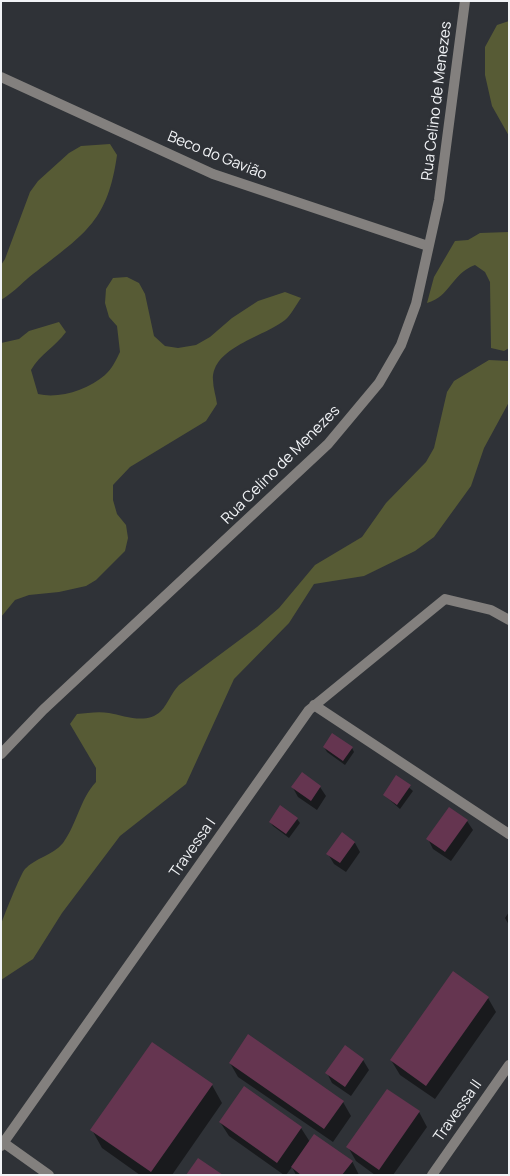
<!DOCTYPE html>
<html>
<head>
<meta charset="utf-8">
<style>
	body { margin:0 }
	#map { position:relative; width:510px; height:1176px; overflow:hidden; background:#2f3237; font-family:Manrope,sans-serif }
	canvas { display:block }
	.frame { position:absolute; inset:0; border:2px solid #f1f3f6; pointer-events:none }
</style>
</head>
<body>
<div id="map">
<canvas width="510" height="1176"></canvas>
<div class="frame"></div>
</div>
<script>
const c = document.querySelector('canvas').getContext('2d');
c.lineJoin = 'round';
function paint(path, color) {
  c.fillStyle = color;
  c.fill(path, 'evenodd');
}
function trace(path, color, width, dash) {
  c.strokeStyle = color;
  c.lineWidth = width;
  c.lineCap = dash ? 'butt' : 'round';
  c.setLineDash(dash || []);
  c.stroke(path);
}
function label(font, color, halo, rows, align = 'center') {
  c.font = font + ' Manrope,sans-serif';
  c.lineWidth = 5;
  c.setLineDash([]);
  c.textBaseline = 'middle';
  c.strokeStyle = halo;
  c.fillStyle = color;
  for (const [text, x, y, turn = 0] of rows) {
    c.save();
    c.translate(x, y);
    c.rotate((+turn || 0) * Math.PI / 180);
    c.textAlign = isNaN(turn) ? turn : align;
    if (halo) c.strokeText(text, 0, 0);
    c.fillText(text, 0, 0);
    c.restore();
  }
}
paint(new Path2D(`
	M 509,21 L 509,136 L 492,106 L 485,75 L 485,47 L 497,25 Z
	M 110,144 L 117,155 C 108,220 86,233 37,271 C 24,280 15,292 1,300 L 1,265 L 5,259 L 30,192 L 38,181 L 69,153 L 81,146 Z
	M 509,232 L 509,348 L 504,351 L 491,348 L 490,282 L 485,272 L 475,265 C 451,274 451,296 427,303 L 434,277 L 455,241 L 468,240 L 480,233 Z
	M 127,277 L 139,283 L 145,294 L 154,336 L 165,346 L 178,348 L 196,345 L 210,337 L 232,318 L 258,301 L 285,292 L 301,298 C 296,305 291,315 285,320 C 264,337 212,347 213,380 C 213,388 216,396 217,404 L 206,421 L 130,467 L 113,485 L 113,500 L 117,514 L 126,525 L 128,538 L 125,551 L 96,580 L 86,586 L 59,592 L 29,595 L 15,600 L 1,617 L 1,343 L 19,339 L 29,331 L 59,322 L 66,332 C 55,347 40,354 31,370 L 38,394 C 59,399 88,390 105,375 C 112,369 116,360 120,352 L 117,326 L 109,317 L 105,303 L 106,289 L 113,278 Z
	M 489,360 L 509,361 L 509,402 L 484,448 L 471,486 L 434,537 L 415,551 L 364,576 L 314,584 L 289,623 L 234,679 L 186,784 L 120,836 L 62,913 L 33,959 L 1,980 C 1,962 0,943 1,925 C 2,920 21,873 25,869 C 35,858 52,856 63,843 C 77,824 80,799 96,782 L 96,768 L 70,724 L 77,714 C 87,713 99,711 109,713 C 125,716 147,725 161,711 C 168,704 171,693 179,685 L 257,627 L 279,608 L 315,565 L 362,537 L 386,503 L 426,462 L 434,448 L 447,392 L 454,381 Z`), '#575b35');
paint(new Path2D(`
	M 324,747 L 352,748 L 354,752 L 345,765 L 327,752 Z
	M 397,777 L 413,791 L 400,809 L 384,795 Z
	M 320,787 L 326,796 L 317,810 L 298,797 L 293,788 Z
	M 297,819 L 300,823 L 289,838 L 273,826 L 270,822 Z
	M 467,821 L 473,830 L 451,861 L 433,849 L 428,839 Z
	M 342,834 L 355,843 L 360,852 L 346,872 L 334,864 L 328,854 Z
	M 509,912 L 509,925 L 505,918 Z
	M 488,998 L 496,1012 L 435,1099 L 400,1075 L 391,1060 Z
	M 345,1047 L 363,1060 L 369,1070 L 351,1096 L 332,1083 L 327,1073 Z
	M 230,1063 L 343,1102 L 351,1116 L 333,1142 L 238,1077 Z
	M 212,1085 L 222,1103 L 172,1175 L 140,1175 L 102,1148 L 92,1130 Z
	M 419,1112 L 427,1127 L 393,1175 L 375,1175 L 356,1161 L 348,1147 Z
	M 220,1122 L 301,1128 L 310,1142 L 352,1161 L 359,1175 L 296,1175 L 292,1167 L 286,1175 L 284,1175 L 229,1136 Z`), '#0007');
paint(new Path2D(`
	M 332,733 L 353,747 L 343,761 L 323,747 Z
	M 302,772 L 321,786 L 311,801 L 291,787 Z
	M 396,775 L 411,785 L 397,805 L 383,795 Z
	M 280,805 L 298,818 L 286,834 L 269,822 Z
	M 449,807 L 468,820 L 445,852 L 426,839 Z
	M 342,832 L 355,842 L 340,863 L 326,854 Z
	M 453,971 L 489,997 L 426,1086 L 390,1060 Z
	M 248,1034 L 344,1101 L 324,1129 L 229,1063 Z
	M 152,1042 L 213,1084 L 151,1172 L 90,1130 Z
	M 345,1045 L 364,1059 L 345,1087 L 325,1073 Z
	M 244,1086 L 302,1127 L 277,1163 L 219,1122 Z
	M 387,1089 L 420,1111 L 379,1170 L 346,1147 Z
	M 314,1134 L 353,1161 L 342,1175 L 301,1175 L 291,1167 Z
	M 198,1158 L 223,1175 L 186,1175 Z`), '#653550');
trace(new Path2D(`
	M 1,77 L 213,174 L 428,246
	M 314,705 L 509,834
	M 4,1143 L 49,1175
	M 1,1146 L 309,710 L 445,599 L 491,610 L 509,620
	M 432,1175 L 509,1065`), '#83807e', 10);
trace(new Path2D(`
	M 1,754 L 43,710 L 328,444 L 379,383 L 401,345 L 416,304 L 439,200 L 465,1`), '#83807e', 10);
label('15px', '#f1f3f6', '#2f3237', [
	["Rua Celino de Menezes",437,101,-83],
	["Beco do Gavião",217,156,22],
	["Rua Celino de Menezes",281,465,-45],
	["Travessa I",193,848,-55],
	["Travessa II",458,1111,-55]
]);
</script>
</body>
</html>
